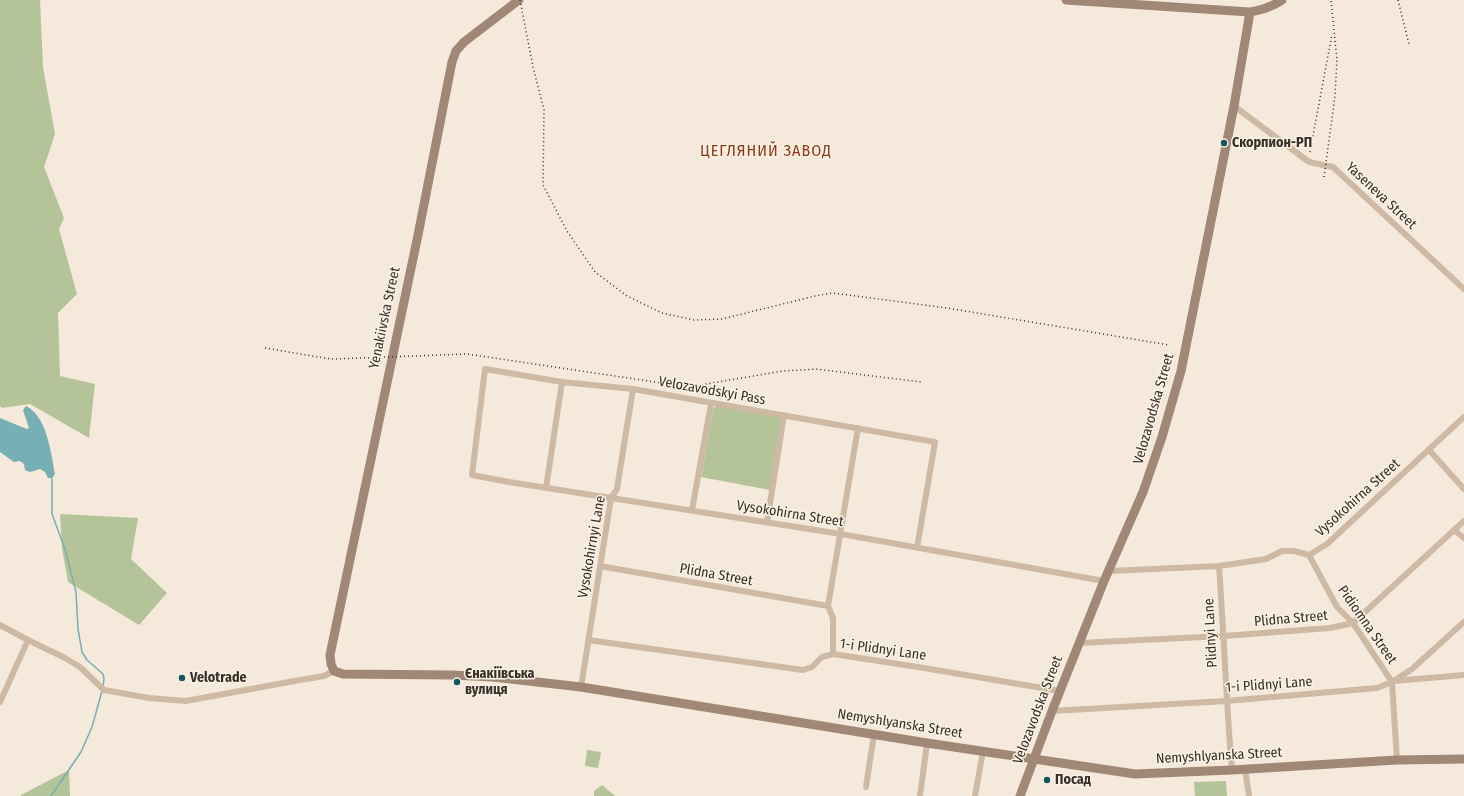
<!DOCTYPE html>
<html>
<head>
<meta charset="utf-8">
<style>
	body { margin:0 }
	canvas { display:block; background:#f4e9da }
</style>
</head>
<body>
<canvas width="1464" height="796"></canvas>
<script>
const c = document.querySelector('canvas').getContext('2d');
c.lineJoin = 'round';
function paint(path, color) {
  c.fillStyle = color;
  c.fill(path, 'evenodd');
}
function trace(path, color, width, dash) {
  c.strokeStyle = color;
  c.lineWidth = width;
  c.lineCap = dash ? 'butt' : 'round';
  c.setLineDash(dash || []);
  c.stroke(path);
}
function label(font, color, halo, rows, align = 'center') {
  c.font = font + ' "Fira Sans Condensed",sans-serif';
  c.lineWidth = 3;
  c.setLineDash([]);
  c.textBaseline = 'middle';
  c.strokeStyle = halo;
  c.fillStyle = color;
  for (const [text, x, y, turn = 0] of rows) {
    c.save();
    c.translate(x, y);
    c.rotate((+turn || 0) * Math.PI / 180);
    c.textAlign = isNaN(turn) ? turn : align;
    if (halo) c.strokeText(text, 0, 0);
    c.fillText(text, 0, 0);
    c.restore();
  }
}
paint(new Path2D(`
	M 0,0 L 40,0 L 43,67 L 55,134 L 44,167 L 64,218 L 59,229 L 77,294 L 58,313 L 60,376 L 95,384 L 89,438 L 30,404 L 2,408 L 0,406 Z
	M 716,406 L 779,416 L 781,420 L 770,490 L 701,477 L 713,409 Z
	M 60,514 L 138,518 L 131,559 L 167,593 L 139,625 L 68,582 L 62,548 Z
	M 587,750 L 601,752 L 598,768 L 585,766 Z
	M 69,770 L 70,796 L 20,796 L 23,794 Z
	M 1226,781 L 1227,796 L 1195,796 L 1194,782 Z
	M 602,785 L 615,796 L 594,796 L 594,791 Z`), '#b4c498');
paint(new Path2D(`
	M 26,406 C 47,416 51,453 55,474 L 52,478 L 48,478 L 45,472 L 40,469 L 30,472 L 25,470 L 24,464 L 20,461 L 14,462 L 0,452 L 0,418 L 27,429 L 29,428 L 23,410 Z`), '#76afb4');
trace(new Path2D(`
	M 52,478 L 52,514 L 65,549 L 76,592 L 78,629 L 82,652 L 87,660 L 103,674 L 104,679 L 103,687
	M 51,796 L 81,752 L 92,727 L 102,691`), '#76afb4', 1.5);
trace(new Path2D(`
	M 1234,106 L 1309,162 L 1333,167 L 1464,289
	M 1429,450 L 1464,489
	M 546,488 L 562,382
	M 692,510 L 711,404
	M 767,522 L 784,415
	M 1454,530 L 1464,538
	M 917,548 L 935,442 L 633,389 L 562,382 L 485,369 L 472,475 L 509,482 L 841,534 L 1104,581
	M 1309,555 L 1337,607 L 1353,623 L 1392,682 L 1397,760
	M 600,566 L 828,606
	M 1219,566 C 1224,634 1226,702 1232,770
	M 1109,571 L 1219,566 L 1266,559 L 1282,551 L 1294,551 L 1309,555 L 1327,544 L 1464,417
	M 0,625 L 28,640 L 65,658 L 80,667 L 104,690 L 149,698 L 186,701 L 300,680 L 324,676 L 334,671
	M 588,640 L 803,670 L 812,667 L 822,657 L 833,654 L 918,667 L 1060,691
	M 1079,643 L 1224,636 L 1330,628 L 1353,623 L 1464,521
	M 833,654 L 833,618 L 828,606 L 858,428
	M 1394,681 L 1464,675
	M 581,687 L 611,498 L 617,489 L 619,476 L 633,389
	M 0,702 L 28,640
	M 1052,711 L 1226,701 L 1377,688 L 1392,682 L 1412,669 L 1464,622
	M 1245,769 L 1249,796
	M 866,787 L 874,734
	M 920,796 L 927,743
	M 975,796 L 983,751`), '#cdb9a4', 6);
trace(new Path2D(`
	M 519,0 L 464,42 L 456,51 L 452,62 L 418,235 L 330,655 L 331,664 L 334,671 L 343,674 L 452,675 L 493,677 L 581,687 L 927,743 L 1135,774 L 1232,770 L 1397,760 L 1464,759
	M 1066,0 L 1250,12 C 1262,10 1272,7 1282,0
	M 1020,796 L 1052,711 L 1104,581 L 1143,492 L 1162,437 L 1181,371 L 1234,106 L 1250,12`), '#a18775', 9);
trace(new Path2D(`
	M 520,0 L 533,67 L 544,110 L 543,185 L 567,231 L 595,272 L 627,296 L 662,313 L 694,320 L 722,319 L 815,296 L 833,293 L 947,308 L 1169,345
	M 1398,0 L 1409,44
	M 1310,152 L 1332,34
	M 1324,177 L 1335,96 L 1337,60 L 1331,0
	M 265,348 L 324,358 L 334,359 L 467,354 L 682,386 L 694,386 L 783,371 L 816,369 L 921,382`), '#382d27', 1.5, [1, 3]);
for (const [x, y, r, color] of [
	[1224,143,4,"#18565e"],
	[182,678,4,"#18565e"],
	[457,682,4,"#18565e"],
	[1047,780,4,"#18565e"]
]) {
  const dot = new Path2D();
  dot.arc(x, y, r, 0, 2 * Math.PI);
  c.fillStyle = color;
  c.fill(dot);
  trace(dot, '#fbf2e6', 1.5);
}
label('bold 14px', '#382d27', '#fbf2e6', [
	["Скорпион-РП",1232,143],
	["Єнакіївська",465,674],
	["вулиця",465,690],
	["Velotrade",190,678],
	["Посад",1055,780]
], 'left');
label('14px', '#382d27', '#fbf2e6', [
	["Yaseneva Street",1381,196,43],
	["Yenakiivska Street",385,318,-78],
	["Velozavodskyi Pass",712,391,10],
	["Velozavodska Street",1154,409,-74],
	["Vysokohirna Street",1358,498,-42],
	["Vysokohirna Street",790,514,9],
	["Vysokohirnyi Lane",592,547,-80],
	["Plidna Street",716,575,10],
	["Plidna Street",1291,619,-5],
	["Pidiomna Street",1367,625,55],
	["Plidnyi Lane",1211,633,-93],
	["1-i Plidnyi Lane",883,650,8],
	["1-i Plidnyi Lane",1269,685,-4],
	["Velozavodska Street",1038,710,-69],
	["Nemyshlyanska Street",900,724,9],
	["Nemyshlyanska Street",1219,756,-3]
]);
c.letterSpacing = '1px';
label('16px', '#8f3918', '#fbf2e6', [
	["ЦЕГЛЯНИЙ ЗАВОД",766,152]
]);
c.letterSpacing = '0px';
</script>
</body>
</html>
